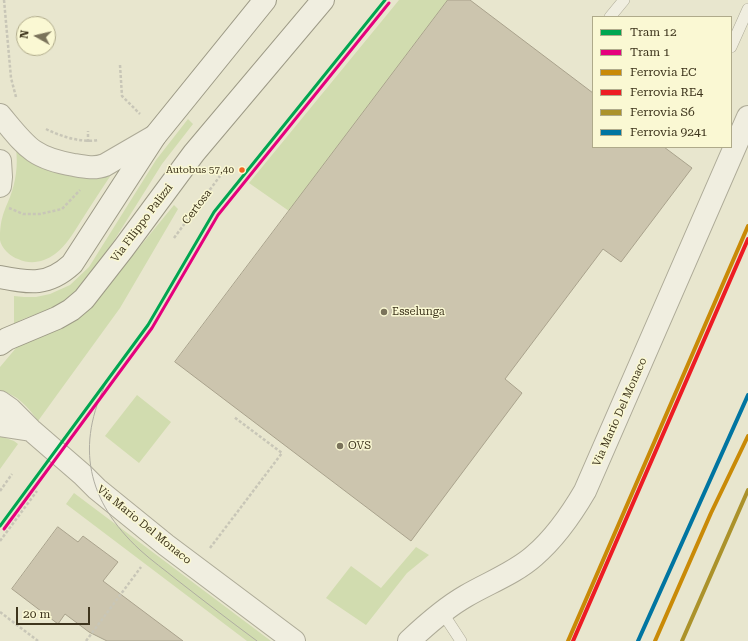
<!DOCTYPE html>
<html>
<head>
<meta charset="utf-8">
<style>
	body { margin:0 }
	#map { position:relative; width:748px; height:641px; overflow:hidden; background:#e8e6ce; font-family:"Roboto Serif",serif }
	canvas { display:block }
	.legend { position:absolute; left:592px; top:16px; width:140px; height:132px; box-sizing:border-box; background:#faf8d3; border:1px solid #afaa8a; margin:0; padding:5px 7px; list-style:none; font-size:12px; color:#3e351d }
	.legend li { display:flex; align-items:center; gap:8px; height:20px }
	.legend b { width:20px; border:1px solid #afaa8a }
	.north { position:absolute; left:16px; top:16px; width:40px; height:40px; box-sizing:border-box; background:#faf8d3; border:1px solid #afaa8a; border-radius:50%; rotate:278deg; font-size:11px; font-weight:700; line-height:16px; text-align:center; color:#3e351d }
	.north::after { content:''; display:block; margin:auto; width:14px; height:18px; background:#7a735b; clip-path:polygon(50% 0,100% 100%,50% 72%,0 100%) }
	.scale { position:absolute; left:16px; top:607px; width:74px; height:18px; box-sizing:border-box; border:2px solid #3e351d; border-top:0; padding-left:5px; font-size:12px; line-height:14px; white-space:nowrap; color:#3e351d; -webkit-text-stroke:3px #faf8d3; paint-order:stroke }
</style>
</head>
<body>
<div id="map">
<canvas width="748" height="641"></canvas>
<ul class="legend">
<li><b style="height:5px;background:#00a651"></b>Tram 12</li>
<li><b style="height:5px;background:#e5007d"></b>Tram 1</li>
<li><b style="height:5px;background:#c98a07"></b>Ferrovia EC</li>
<li><b style="height:5px;background:#ed1c24"></b>Ferrovia RE4</li>
<li><b style="height:5px;background:#ab922b"></b>Ferrovia S6</li>
<li><b style="height:5px;background:#0075a1"></b>Ferrovia 9241</li>
</ul>
<div class="north">N</div>
<div class="scale">20 m</div>
</div>
<script>
const c = document.querySelector('canvas').getContext('2d');
c.lineJoin = 'round';
function paint(path, color) {
  c.fillStyle = color;
  c.fill(path, 'evenodd');
}
function trace(path, color, width, dash) {
  c.strokeStyle = color;
  c.lineWidth = width;
  c.lineCap = dash ? 'butt' : 'round';
  c.setLineDash(dash || []);
  c.stroke(path);
}
function label(font, color, halo, rows, align = 'center') {
  c.font = font + ' "Roboto Serif",serif';
  c.lineWidth = 3;
  c.setLineDash([]);
  c.textBaseline = 'middle';
  c.strokeStyle = halo;
  c.fillStyle = color;
  for (const [text, x, y, turn = 0] of rows) {
    c.save();
    c.translate(x, y);
    c.rotate((+turn || 0) * Math.PI / 180);
    c.textAlign = isNaN(turn) ? turn : align;
    if (halo) c.strokeText(text, 0, 0);
    c.fillText(text, 0, 0);
    c.restore();
  }
}
paint(new Path2D(`
	M 399,0 L 448,0 L 289,211 L 249,183 Z
	M 188,119 L 193,124 L 162,164 L 95,271 L 76,293 L 55,307 L 23,319 L 14,324 L 14,296 L 24,297 L 36,297 L 50,294 L 70,285 L 89,267 L 156,160 Z
	M 16,149 L 112,171 L 111,175 C 101,190 91,205 81,221 C 74,232 66,246 55,254 C 44,262 31,265 18,259 C 11,257 1,248 0,240 C 0,220 3,214 10,197 C 16,181 18,165 16,149 Z
	M 174,205 L 178,209 L 120,308 L 38,421 C 28,407 17,394 0,391 L 0,367 L 16,348 L 91,306 Z
	M 137,395 L 171,422 L 139,463 L 105,436 Z
	M 0,436 L 14,441 L 18,444 L 0,469 Z
	M 74,493 L 271,641 L 247,641 L 66,504 Z
	M 416,547 L 429,555 L 407,573 L 366,625 L 326,598 L 351,566 L 381,588 Z`), '#d1dcaf');
const building = new Path2D(`
	M 448,0 L 470,0 L 593,93 L 593,147 L 664,147 L 692,168 L 621,262 L 603,249 L 505,379 L 522,393 L 411,541 L 175,362 Z
	M 58,527 L 78,542 L 83,536 L 118,562 L 103,581 L 183,641 L 107,641 L 89,632 L 65,614 L 58,624 L 12,589 Z`);
paint(building, '#ccc5ae');
trace(building, '#a9a28c', 1);
const lane = new Path2D(`
	M 610,17 L 624,0
	M 731,47 L 748,9
	M 442,612 L 461,641`);
const street = new Path2D(`
	M 0,115 C 26,146 32,158 74,165 C 85,167 95,169 105,165 L 155,136
	M 0,161 L 1,177 L 0,186
	M 0,402 L 10,409 L 31,430 L 83,475 L 97,489 L 166,545 L 294,641
	M 0,425 L 31,430
	M 409,641 C 427,624 445,608 466,596 C 488,583 515,573 534,556 C 555,538 571,515 585,491 L 748,117`);
const secondary = new Path2D(`
	M 0,277 C 30,283 48,286 72,264 L 155,136 L 265,0
	M 0,344 L 7,339 L 57,318 L 71,310 L 84,299 L 123,249 L 194,153 L 323,0`);
trace(lane, '#adaa97', 12);
trace(street, '#adaa97', 24);
trace(secondary, '#9d9a86', 24);
trace(new Path2D(`
	M 4,0 L 11,78 L 16,97
	M 120,65 L 122,96 L 140,114
	M 46,129 C 62,137 82,143 99,140
	M 88,142 L 88,131
	M 9,208 L 23,214 L 40,214 L 62,209 L 80,190
	M 174,238 L 220,176
	M 0,491 L 12,474
	M 0,541 L 37,491
	M 210,548 L 282,453 L 234,417
	M 0,612 L 38,641
	M 86,641 L 141,567`), '#c8c6b7', 2.5, [3, 2]);
trace(lane, '#f0eee0', 11);
trace(street, '#f0eee0', 22);
trace(secondary, '#f0eee0', 22);
trace(new Path2D(`
	M 107,381 C 75,446 87,501 140,550 C 152,561 165,570 177,580 C 204,601 230,621 257,641`), '#afada1', 1);
trace(new Path2D(`
	M 568,641 L 748,226
	M 655,641 L 711,513 L 748,436`), '#c98a07', 4);
trace(new Path2D(`
	M 573,641 L 748,239`), '#ed1c24', 4);
trace(new Path2D(`
	M 682,641 L 748,490`), '#ab922b', 4);
trace(new Path2D(`
	M 638,641 L 748,395`), '#0075a1', 4);
trace(new Path2D(`
	M 0,526 L 148,325 L 214,212 L 385,0`), '#00a651', 3);
trace(new Path2D(`
	M 4,529 L 152,328 L 218,215 L 389,3`), '#e5007d', 3);
for (const [x, y, r, color] of [
	[242,170,3.5,"#f26522"],
	[384,312,4,"#7a735b"],
	[340,446,4,"#7a735b"]
]) {
  const dot = new Path2D();
  dot.arc(x, y, r, 0, 2 * Math.PI);
  c.fillStyle = color;
  c.fill(dot);
  trace(dot, '#faf8d3', 1.5);
}
label('10px', '#3e351d', '#faf8d3', [
	["Autobus 57,40",234,170]
], 'right');
label('11px', '#3e351d', '#faf8d3', [
	["Certosa",197,207,-53],
	["Via Filippo Palizzi",142,223,-53],
	["Via Mario Del Monaco",620,412,-66],
	["Via Mario Del Monaco",144,525,39]
]);
label('11px', '#3e351d', '#faf8d3', [
	["Esselunga",392,312],
	["OVS",348,446]
], 'left');
</script>
</body>
</html>
